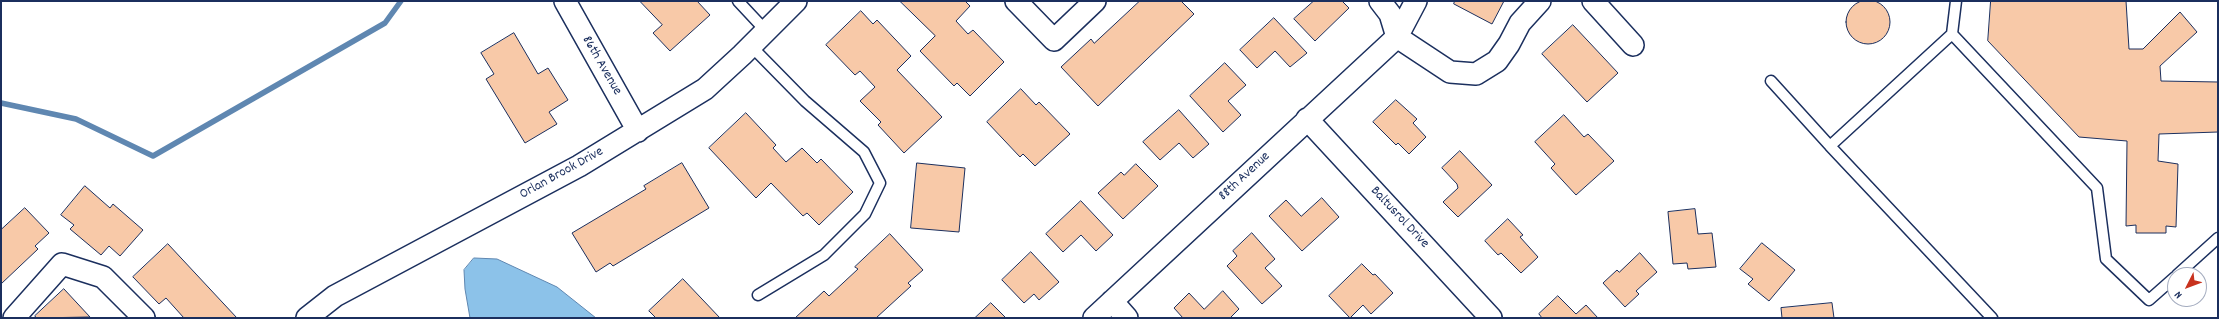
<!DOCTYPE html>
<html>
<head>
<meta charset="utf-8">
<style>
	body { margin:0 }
	#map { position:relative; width:2219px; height:319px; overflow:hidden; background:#fff; font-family:Dekko,sans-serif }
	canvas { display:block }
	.frame { position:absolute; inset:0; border:2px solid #1b2f5e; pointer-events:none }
	.north { position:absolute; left:2167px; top:267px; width:40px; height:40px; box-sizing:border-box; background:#fff; border:1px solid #a4acbf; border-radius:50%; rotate:228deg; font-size:11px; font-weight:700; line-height:16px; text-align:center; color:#1b2f5e }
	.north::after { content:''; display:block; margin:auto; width:14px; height:18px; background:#c8321e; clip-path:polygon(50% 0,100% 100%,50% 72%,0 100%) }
</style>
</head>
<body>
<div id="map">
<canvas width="2219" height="319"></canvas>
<div class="frame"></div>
<div class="north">N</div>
</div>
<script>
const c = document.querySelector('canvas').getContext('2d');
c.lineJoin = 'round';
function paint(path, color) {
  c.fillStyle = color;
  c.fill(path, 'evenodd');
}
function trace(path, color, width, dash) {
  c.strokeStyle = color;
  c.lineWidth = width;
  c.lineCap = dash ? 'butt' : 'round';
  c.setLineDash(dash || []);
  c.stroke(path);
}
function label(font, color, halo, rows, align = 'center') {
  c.font = font + ' Dekko,sans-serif';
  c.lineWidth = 3;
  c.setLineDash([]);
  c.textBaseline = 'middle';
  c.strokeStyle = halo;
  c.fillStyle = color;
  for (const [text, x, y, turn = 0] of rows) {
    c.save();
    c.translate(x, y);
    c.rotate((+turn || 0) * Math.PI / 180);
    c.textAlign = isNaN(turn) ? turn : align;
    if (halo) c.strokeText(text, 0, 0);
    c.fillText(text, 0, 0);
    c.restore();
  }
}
const water = new Path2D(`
	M 474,258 L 497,259 L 557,287 L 596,318 L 470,318 L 465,289 L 464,270 Z`);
paint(water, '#8cc2e9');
trace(water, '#5f87b1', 1);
trace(new Path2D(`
	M 1,103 L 76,119 L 153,156 L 385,23 L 401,1`), '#5f87b1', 5.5);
const building = new Path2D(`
	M1846 22a22 22 0 1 1 44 0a22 22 0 1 1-44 0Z
	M 640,1 L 697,1 L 710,15 L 670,51 L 653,33 L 662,25 Z
	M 900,1 L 965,1 L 970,6 L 956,21 L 968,34 L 973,30 L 1004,62 L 970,96 L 957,83 L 954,86 L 920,51 L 935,36 Z
	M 1140,1 L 1181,1 L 1194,14 L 1098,106 L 1061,67 L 1091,39 L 1094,43 Z
	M 1314,1 L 1342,1 L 1349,8 L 1315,41 L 1294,19 Z
	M 1455,1 L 1504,1 L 1492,24 L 1454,4 Z
	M 1991,1 L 2126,1 L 2129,49 L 2143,49 L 2180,12 L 2197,32 L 2160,66 L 2161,81 L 2218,82 L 2218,132 L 2159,134 L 2158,161 L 2178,164 L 2176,227 L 2166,226 L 2166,233 L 2136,233 L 2136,225 L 2126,226 L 2127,141 L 2079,137 L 1988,41 Z
	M 861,11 L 873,24 L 877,20 L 911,56 L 897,70 L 942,117 L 904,153 L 878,125 L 881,122 L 860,101 L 875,87 L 860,71 L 855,75 L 826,45 Z
	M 1274,18 L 1307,53 L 1290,67 L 1275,51 L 1257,68 L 1240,50 Z
	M 1573,25 L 1618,73 L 1587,102 L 1542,54 Z
	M 514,33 L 538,74 L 548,68 L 568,100 L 549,112 L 557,124 L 525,143 L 486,79 L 494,74 L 481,53 Z
	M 1225,63 L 1246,85 L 1228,101 L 1241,115 L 1223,132 L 1190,96 Z
	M 1021,89 L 1036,105 L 1039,102 L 1070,134 L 1035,166 L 1023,154 L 1020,157 L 987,122 Z
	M 1396,100 L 1417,119 L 1413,123 L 1426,137 L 1409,154 L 1398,143 L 1396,145 L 1373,122 Z
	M 1179,110 L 1209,144 L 1193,158 L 1179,143 L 1160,160 L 1143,142 Z
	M 746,113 L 776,145 L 773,148 L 786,162 L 802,148 L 817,163 L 821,159 L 853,192 L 819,225 L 807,213 L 803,216 L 771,183 L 756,198 L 709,148 Z
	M 1564,115 L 1584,137 L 1588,134 L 1614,161 L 1576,195 L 1551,168 L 1555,164 L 1535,142 Z
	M 1460,151 L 1492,185 L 1458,217 L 1443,202 L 1458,188 L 1457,184 L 1442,168 Z
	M 682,163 L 709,208 L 613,266 L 610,263 L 596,272 L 572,233 L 646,189 L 644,186 Z
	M 917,163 L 965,168 L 959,232 L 911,228 Z
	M 1136,164 L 1158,186 L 1123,219 L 1098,193 L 1121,172 L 1124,175 Z
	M 85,186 L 110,208 L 113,204 L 143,230 L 120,256 L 109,246 L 101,255 L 70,229 L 74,225 L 61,215 Z
	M 1322,198 L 1339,217 L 1302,251 L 1269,216 L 1286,200 L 1301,216 Z
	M 1081,201 L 1113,235 L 1096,251 L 1081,235 L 1063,252 L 1046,234 Z
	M 25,208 L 49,233 L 35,246 L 38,249 L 1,284 L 1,230 Z
	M 1695,209 L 1698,234 L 1712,233 L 1716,267 L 1688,269 L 1687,263 L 1673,264 L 1668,212 Z
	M 1508,219 L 1523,235 L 1520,237 L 1538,257 L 1521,273 L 1501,253 L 1498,255 L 1485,241 Z
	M 1252,233 L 1275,259 L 1265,268 L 1282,286 L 1262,304 L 1227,266 L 1237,256 L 1233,251 Z
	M 890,234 L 923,270 L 908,283 L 911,286 L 876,318 L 795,318 L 824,291 L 829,296 L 858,269 L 855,267 Z
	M 1762,243 L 1795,270 L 1769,301 L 1748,284 L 1753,279 L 1740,269 Z
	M 168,244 L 237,318 L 184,318 L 166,298 L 159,304 L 133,277 Z
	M 1031,252 L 1059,282 L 1039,300 L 1034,294 L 1024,303 L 1002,280 Z
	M 1640,253 L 1657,272 L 1636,291 L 1639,294 L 1625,307 L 1603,283 L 1617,270 L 1619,272 Z
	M 1362,264 L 1373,275 L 1375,274 L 1393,293 L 1371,314 L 1363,305 L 1350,318 L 1329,296 Z
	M 683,279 L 720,318 L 656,318 L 649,311 Z
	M 64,289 L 90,317 L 36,318 L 35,316 Z
	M 1223,291 L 1239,309 L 1230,318 L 1183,318 L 1174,308 L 1189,293 L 1204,309 Z
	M 1558,296 L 1576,314 L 1586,305 L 1598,318 L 1542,318 L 1539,314 Z
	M 991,303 L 1006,318 L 975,318 Z
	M 1832,303 L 1834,318 L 1782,318 L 1781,308 Z`);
paint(building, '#f8c9a8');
trace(building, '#1b2f5e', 1);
const lane = new Path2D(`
	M 738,1 L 766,31
	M 1956,1 L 1952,34 L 2097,188 L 2106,259 L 2149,300 L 2175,277
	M 1952,34 L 1830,146 L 1992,318
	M 751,46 L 805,101 L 864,152 L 880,183 L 865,214 L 824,255 L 758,295
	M 1771,81 L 1830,146
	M 2177,275 L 2218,238`);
const street = new Path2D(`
	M 565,1 L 638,131
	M 1016,1 L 1054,40 L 1095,1
	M 1416,1 L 1397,37 L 1450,72 L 1476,74 L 1497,61 L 1509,44 L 1520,23 L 1540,1
	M 1593,1 L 1633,45
	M 1307,119 L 1491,318
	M 1112,301 L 1127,318
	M 14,318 L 62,264 L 103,277 L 144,318
	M 307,318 L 335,296 L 579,166 L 705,89 L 742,55 L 796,1
	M 1094,318 L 1397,37 L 1390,14 L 1380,1`);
trace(lane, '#1b2f5e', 13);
trace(street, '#1b2f5e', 24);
trace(lane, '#fff', 10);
trace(street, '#fff', 21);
label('14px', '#1b2f5e', '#fff', [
	["86th Avenue",601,66,60],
	["Orlan Brook Drive",562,174,-29],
	["88th Avenue",1245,177,-43],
	["Baltusrol Drive",1399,218,47]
]);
</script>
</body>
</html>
